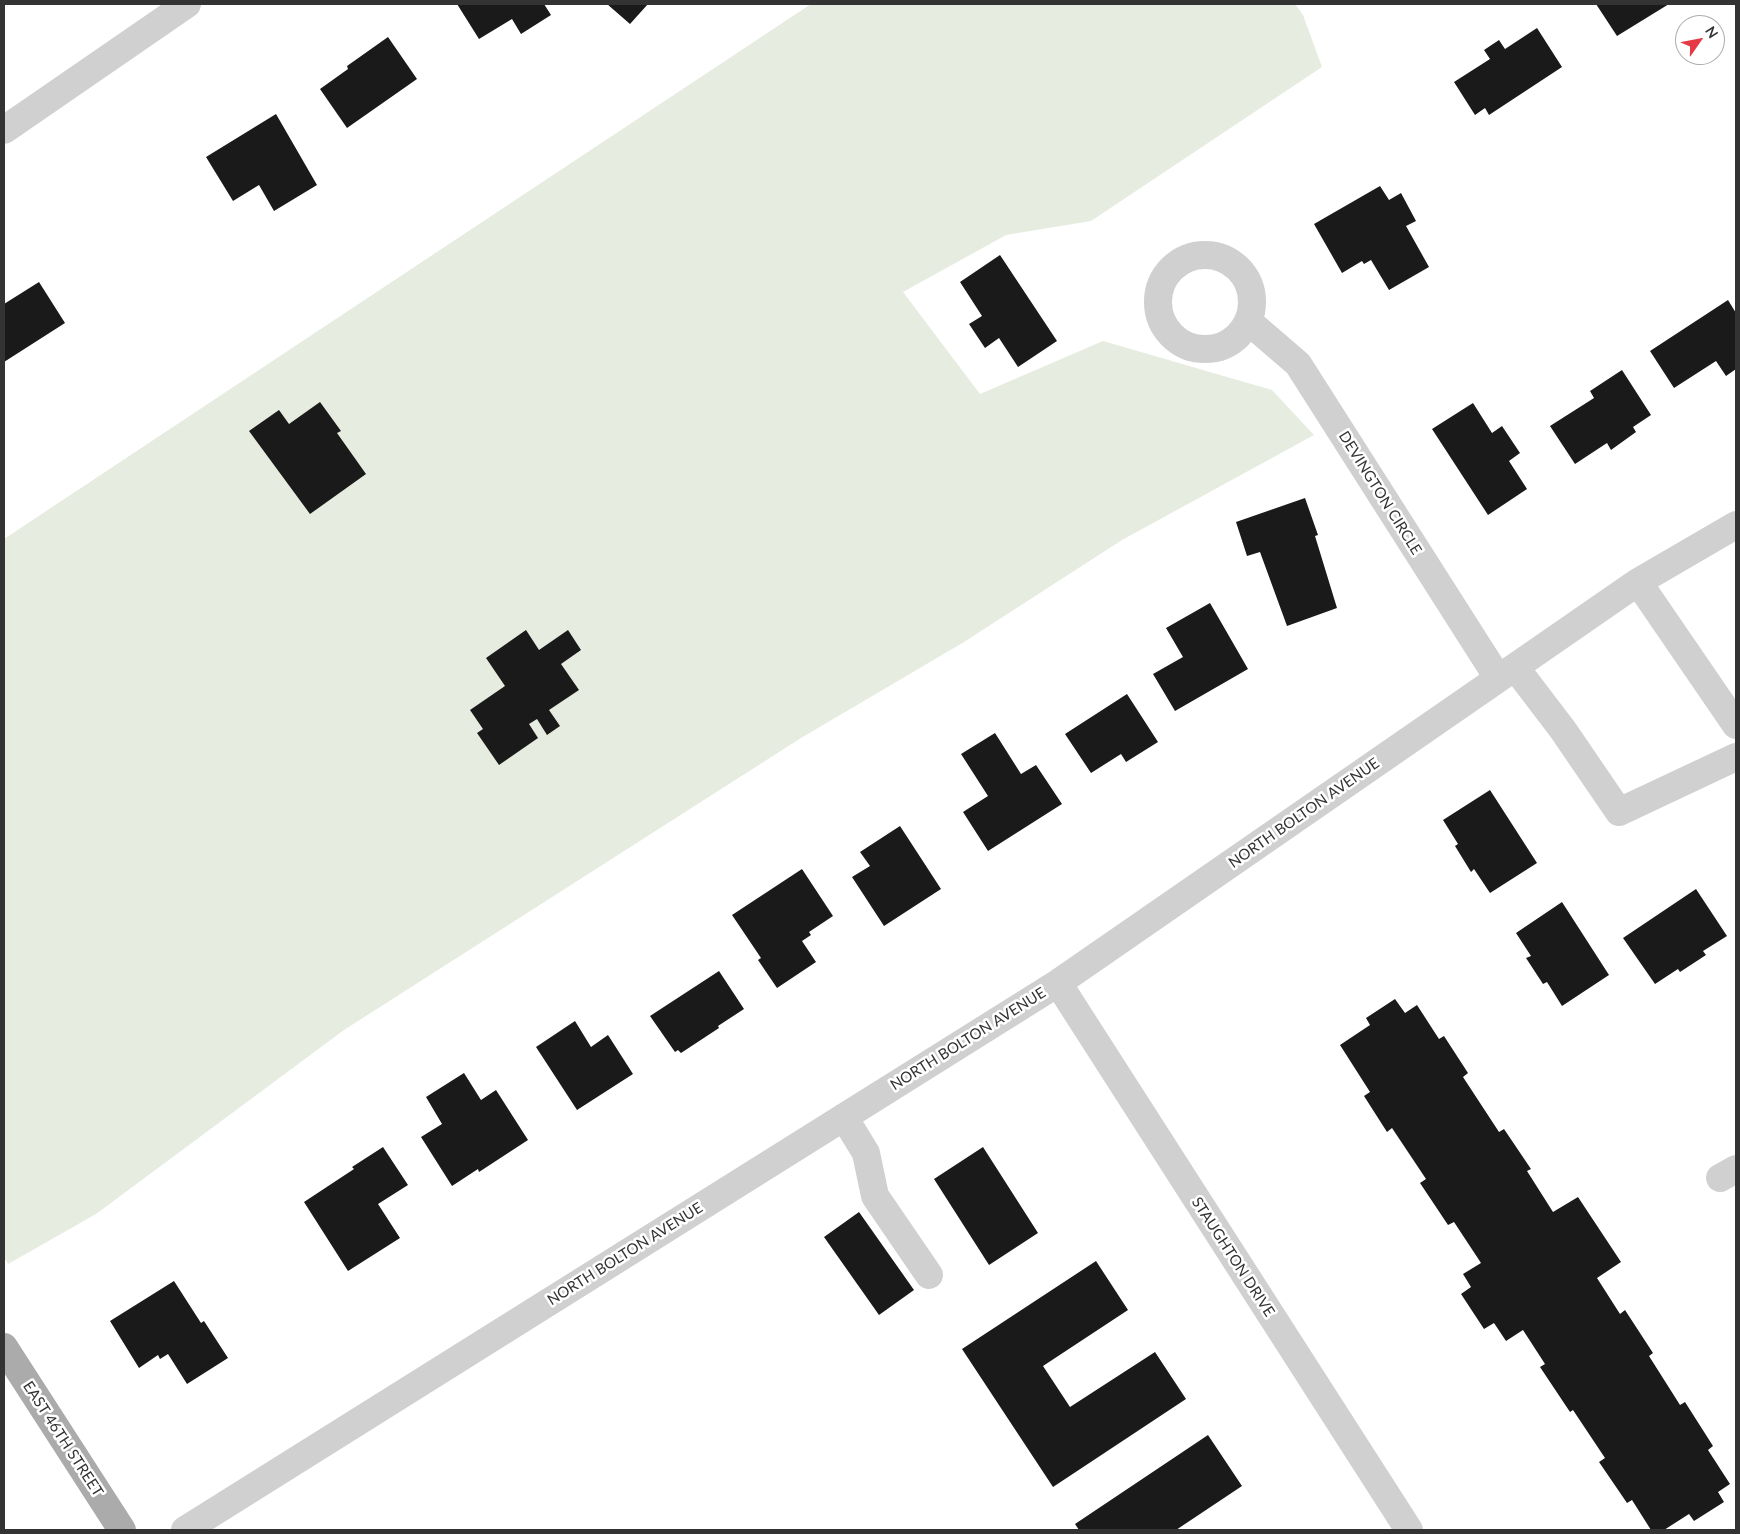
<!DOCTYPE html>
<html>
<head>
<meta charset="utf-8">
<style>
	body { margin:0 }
	#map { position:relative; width:1740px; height:1534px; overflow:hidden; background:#fff; font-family:Lato,sans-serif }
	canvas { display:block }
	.frame { position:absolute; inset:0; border:5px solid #333; pointer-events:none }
	.north { position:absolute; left:1675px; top:15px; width:50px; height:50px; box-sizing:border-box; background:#fff; border:1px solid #adadad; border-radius:50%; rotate:57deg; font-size:14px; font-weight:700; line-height:20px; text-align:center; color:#333 }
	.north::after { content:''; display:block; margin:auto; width:18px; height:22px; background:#e63946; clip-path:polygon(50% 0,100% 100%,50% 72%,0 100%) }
</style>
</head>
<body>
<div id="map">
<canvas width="1740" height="1534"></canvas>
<div class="frame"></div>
<div class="north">N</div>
</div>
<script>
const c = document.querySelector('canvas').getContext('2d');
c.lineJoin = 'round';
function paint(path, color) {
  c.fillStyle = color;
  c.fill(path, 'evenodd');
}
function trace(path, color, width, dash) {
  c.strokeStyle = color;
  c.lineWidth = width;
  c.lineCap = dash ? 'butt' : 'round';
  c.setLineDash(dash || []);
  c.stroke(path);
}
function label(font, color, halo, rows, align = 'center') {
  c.font = font + ' Lato,sans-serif';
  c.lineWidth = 5;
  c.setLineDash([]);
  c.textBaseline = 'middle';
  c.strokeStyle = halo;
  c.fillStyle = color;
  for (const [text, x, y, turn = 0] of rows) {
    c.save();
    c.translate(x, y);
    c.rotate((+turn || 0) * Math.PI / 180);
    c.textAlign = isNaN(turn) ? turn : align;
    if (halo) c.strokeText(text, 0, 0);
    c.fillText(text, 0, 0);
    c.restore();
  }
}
paint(new Path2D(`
	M 811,4 L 1295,4 L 1303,15 L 1322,67 L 1091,221 L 1006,235 L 903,292 L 980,394 L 1103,341 L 1272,390 L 1314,435 L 1122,540 L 964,642 L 801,738 L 344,1030 L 96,1214 L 8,1264 L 4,1257 L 4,539 Z`), '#e6ecdf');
paint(new Path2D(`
	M 457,4 L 544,4 L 551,15 L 521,34 L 512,19 L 479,39 Z
	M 607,4 L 648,4 L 630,24 Z
	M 1596,4 L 1669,4 L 1617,36 Z
	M 1537,28 L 1562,67 L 1489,115 L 1485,108 L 1475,115 L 1454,82 L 1490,59 L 1484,50 L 1499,40 L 1505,49 Z
	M 388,37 L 417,79 L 347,128 L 320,89 L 348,69 L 347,66 Z
	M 276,114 L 317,185 L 274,211 L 259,185 L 233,201 L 206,157 Z
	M 1380,186 L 1389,200 L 1401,193 L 1416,221 L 1406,226 L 1429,267 L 1389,290 L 1371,260 L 1364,264 L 1362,261 L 1342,273 L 1314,224 Z
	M 1000,255 L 1057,341 L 1018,367 L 999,338 L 985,348 L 969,324 L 982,316 L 960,282 Z
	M 39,282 L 65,323 L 4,362 L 4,304 Z
	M 1728,300 L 1736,313 L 1736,369 L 1726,376 L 1716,361 L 1674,388 L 1650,351 Z
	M 1622,370 L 1651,415 L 1633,427 L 1636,432 L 1611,450 L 1607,443 L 1575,464 L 1550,426 L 1594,398 L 1590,391 Z
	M 320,402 L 341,431 L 337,433 L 366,474 L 310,514 L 249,431 L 279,410 L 289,424 Z
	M 1473,403 L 1492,433 L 1502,426 L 1520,453 L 1509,461 L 1527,489 L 1488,515 L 1432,429 Z
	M 1305,498 L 1318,535 L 1315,536 L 1337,608 L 1287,626 L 1260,552 L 1247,556 L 1236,522 Z
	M 1210,603 L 1248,669 L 1175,711 L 1153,674 L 1183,657 L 1166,628 Z
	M 526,630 L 539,650 L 568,630 L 581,650 L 561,664 L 579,690 L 549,710 L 560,726 L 547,735 L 537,719 L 529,724 L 538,738 L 499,765 L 477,733 L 483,729 L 470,710 L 505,686 L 486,658 Z
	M 1127,694 L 1158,742 L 1126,762 L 1121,754 L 1091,773 L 1065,734 Z
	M 995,733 L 1021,774 L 1036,765 L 1062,804 L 988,851 L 963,812 L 988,796 L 961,754 Z
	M 1490,790 L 1537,863 L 1490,893 L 1474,869 L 1471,872 L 1455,846 L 1458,844 L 1443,820 Z
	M 900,826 L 941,889 L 884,926 L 852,877 L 870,866 L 860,852 Z
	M 802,869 L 833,916 L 809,932 L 811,935 L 802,941 L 816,962 L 777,988 L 758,960 L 761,958 L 732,915 Z
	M 1696,889 L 1727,936 L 1703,951 L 1706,955 L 1680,972 L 1678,969 L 1655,984 L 1623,938 Z
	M 1562,902 L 1609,975 L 1562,1006 L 1547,982 L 1543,984 L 1526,958 L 1531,956 L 1516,933 Z
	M 719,971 L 744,1009 L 718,1026 L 719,1028 L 681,1053 L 678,1050 L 675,1052 L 650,1016 Z
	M 1395,999 L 1405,1013 L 1417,1005 L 1439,1039 L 1444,1036 L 1468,1073 L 1463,1077 L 1499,1132 L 1504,1129 L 1531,1169 L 1527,1171 L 1553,1212 L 1578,1197 L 1621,1262 L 1597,1278 L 1620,1314 L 1625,1310 L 1653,1353 L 1649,1356 L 1680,1405 L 1685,1402 L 1713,1446 L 1708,1450 L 1730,1484 L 1718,1492 L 1724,1502 L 1694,1521 L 1689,1514 L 1664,1530 L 1651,1530 L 1632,1500 L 1627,1503 L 1599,1462 L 1605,1458 L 1573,1410 L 1570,1412 L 1540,1367 L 1545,1364 L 1523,1330 L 1506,1341 L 1494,1323 L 1484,1329 L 1461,1294 L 1471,1287 L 1463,1274 L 1481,1263 L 1454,1222 L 1448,1225 L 1420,1183 L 1426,1179 L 1392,1128 L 1387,1132 L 1364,1096 L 1370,1092 L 1340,1045 L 1370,1025 L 1366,1018 Z
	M 575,1021 L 591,1047 L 608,1035 L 633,1074 L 577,1110 L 536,1047 Z
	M 464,1073 L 481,1100 L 496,1090 L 528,1140 L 479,1172 L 478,1169 L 452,1186 L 421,1137 L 442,1124 L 426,1097 Z
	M 383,1147 L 408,1185 L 378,1204 L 400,1238 L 348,1271 L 304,1202 L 354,1169 L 352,1167 Z
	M 983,1147 L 1038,1233 L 989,1265 L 934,1179 Z
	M 859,1212 L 914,1290 L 879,1315 L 824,1237 Z
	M 1096,1261 L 1128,1310 L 1043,1366 L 1070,1407 L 1155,1352 L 1186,1399 L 1053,1487 L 962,1349 Z
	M 174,1281 L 201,1323 L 204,1321 L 228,1358 L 187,1384 L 168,1354 L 160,1359 L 158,1355 L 139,1368 L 110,1321 Z
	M 1208,1435 L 1242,1486 L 1176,1530 L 1079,1530 L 1075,1524 Z`), '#1a1a1a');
trace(new Path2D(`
	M 4,130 L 187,4
	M1158 302a47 47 0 1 1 94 0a47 47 0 1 1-94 0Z
	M 1248,321 L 1298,364 L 1498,678
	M 1638,582 L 1736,725
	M 1515,667 L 1563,730 L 1619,812 L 1736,757
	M 1058,983 L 1409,1530
	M 844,1117 L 866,1153 L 875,1196 L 929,1275
	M 1720,1178 L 1736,1169
	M 185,1530 L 1058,983 L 1638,582 L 1736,525`), '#d0d0d0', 28);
trace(new Path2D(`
	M 4,1347 L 122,1530`), '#ababab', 28);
label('15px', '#333', '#fff', [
	["DEVINGTON CIRCLE",1380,493,58],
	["NORTH BOLTON AVENUE",1304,813,-35],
	["NORTH BOLTON AVENUE",968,1039,-32],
	["NORTH BOLTON AVENUE",625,1254,-32],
	["STAUGHTON DRIVE",1233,1257,57],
	["EAST 46TH STREET",63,1439,57]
]);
</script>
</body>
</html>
